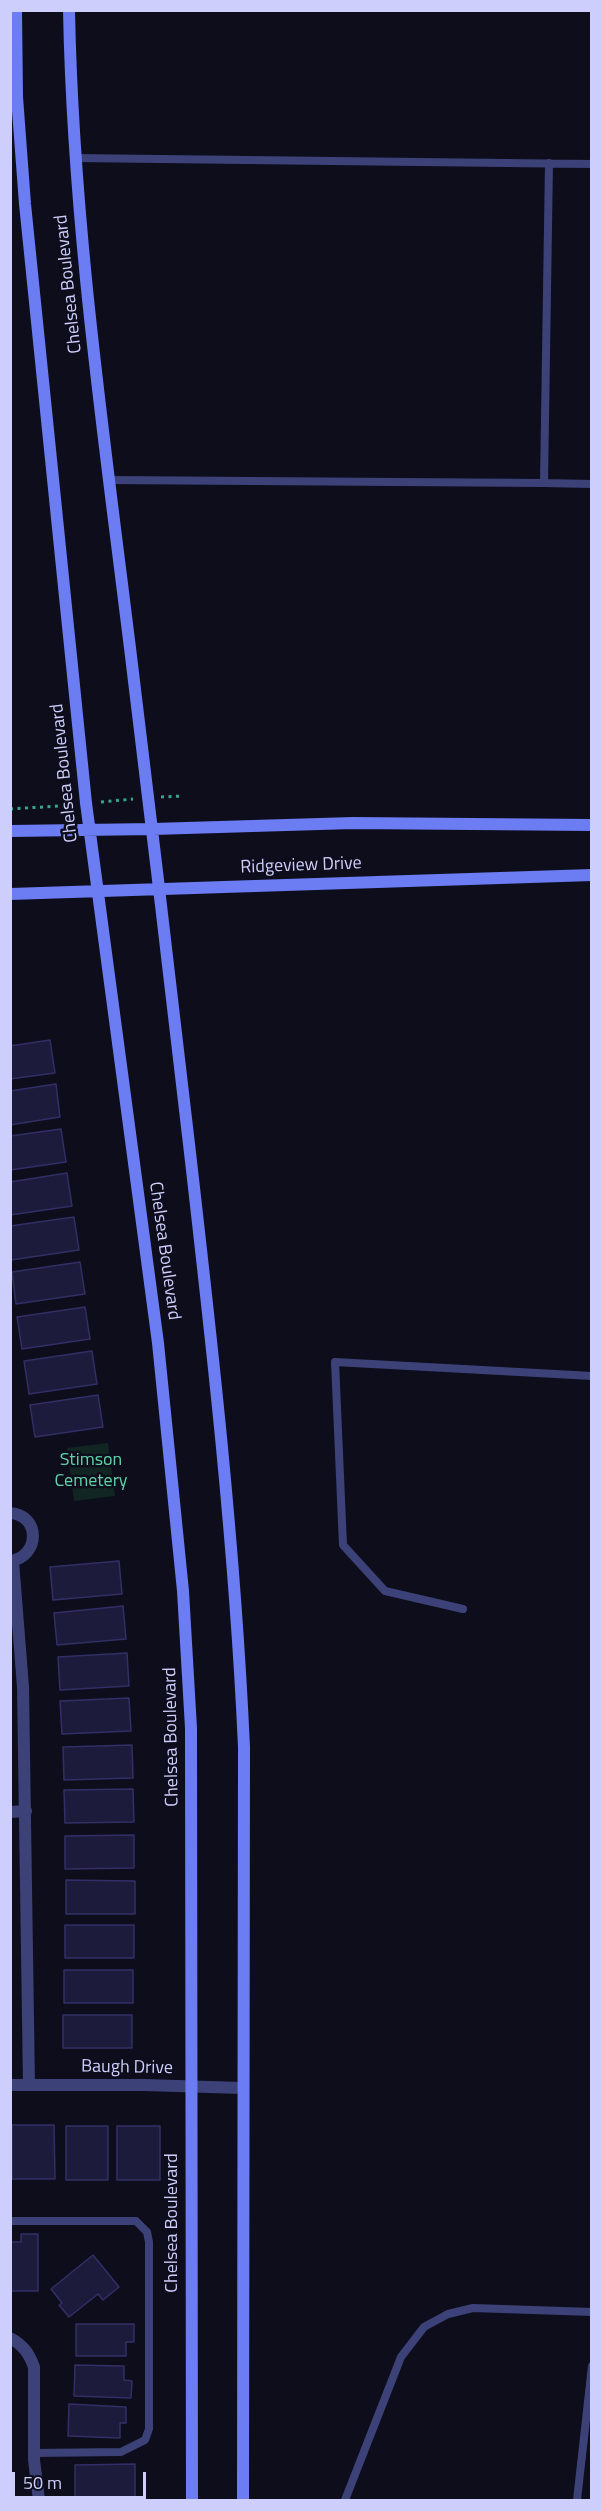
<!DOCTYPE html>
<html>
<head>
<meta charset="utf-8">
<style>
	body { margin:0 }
	#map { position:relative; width:602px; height:2511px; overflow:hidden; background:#0e0d1c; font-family:"Titillium Web",sans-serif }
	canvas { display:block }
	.frame { position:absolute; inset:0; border:12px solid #cdcefb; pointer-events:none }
	.scale { position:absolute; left:12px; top:2472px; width:134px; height:27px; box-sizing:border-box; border:3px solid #cdcefb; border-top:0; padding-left:8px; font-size:18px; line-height:21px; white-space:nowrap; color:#cdcefb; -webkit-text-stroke:4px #0e0d1c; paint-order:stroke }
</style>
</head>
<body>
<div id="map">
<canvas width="602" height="2511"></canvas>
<div class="frame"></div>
<div class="scale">50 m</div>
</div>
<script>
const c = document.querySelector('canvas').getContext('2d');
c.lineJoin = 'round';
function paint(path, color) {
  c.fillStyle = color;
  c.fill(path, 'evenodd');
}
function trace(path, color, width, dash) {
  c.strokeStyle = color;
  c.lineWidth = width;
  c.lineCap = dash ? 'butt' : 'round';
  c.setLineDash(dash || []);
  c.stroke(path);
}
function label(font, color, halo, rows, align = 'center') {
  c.font = font + ' "Titillium Web",sans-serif';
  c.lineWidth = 5;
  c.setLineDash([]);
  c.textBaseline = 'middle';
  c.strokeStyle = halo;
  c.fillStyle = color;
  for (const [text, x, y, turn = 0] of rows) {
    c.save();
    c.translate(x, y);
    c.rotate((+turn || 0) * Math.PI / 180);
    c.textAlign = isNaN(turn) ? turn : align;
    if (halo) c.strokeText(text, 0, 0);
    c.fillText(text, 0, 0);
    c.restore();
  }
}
paint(new Path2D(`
	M 108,1443 L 115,1496 L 74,1501 L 67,1448 Z`), '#112622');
const building = new Path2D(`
	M 50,1040 L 55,1073 L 10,1079 L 10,1046 Z
	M 56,1084 L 60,1117 L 10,1125 L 10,1091 Z
	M 61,1129 L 66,1162 L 10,1170 L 10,1136 Z
	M 67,1173 L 72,1206 L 10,1215 L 10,1182 Z
	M 74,1217 L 79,1250 L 11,1260 L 10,1226 Z
	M 80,1262 L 85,1294 L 16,1304 L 12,1272 Z
	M 85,1307 L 90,1339 L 22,1349 L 17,1317 Z
	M 92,1351 L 97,1384 L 29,1394 L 24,1361 Z
	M 98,1395 L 103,1427 L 35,1437 L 30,1405 Z
	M 119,1561 L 122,1594 L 53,1600 L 50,1567 Z
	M 123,1606 L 126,1639 L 57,1645 L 54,1613 Z
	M 127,1653 L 129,1686 L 60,1690 L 58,1657 Z
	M 129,1698 L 131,1731 L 62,1734 L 60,1701 Z
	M 132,1745 L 133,1778 L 64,1780 L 63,1747 Z
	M 133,1789 L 134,1822 L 65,1823 L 64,1790 Z
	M 134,1835 L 134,1868 L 65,1869 L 65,1836 Z
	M 66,1880 L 135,1881 L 135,1914 L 66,1914 Z
	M 65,1925 L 134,1925 L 134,1958 L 65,1958 Z
	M 64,1970 L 133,1970 L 133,2003 L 64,2003 Z
	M 63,2015 L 132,2015 L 132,2048 L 63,2048 Z
	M 12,2125 L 54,2125 L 55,2179 L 12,2179 Z
	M 66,2126 L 108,2126 L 108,2180 L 66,2180 Z
	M 117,2126 L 160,2126 L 160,2180 L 117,2180 Z
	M 21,2234 L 38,2234 L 38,2291 L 10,2291 L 10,2242 L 21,2242 Z
	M 93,2255 L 119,2287 L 103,2300 L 98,2294 L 69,2317 L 59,2305 L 62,2303 L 51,2289 Z
	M 76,2324 L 134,2324 L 134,2342 L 126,2342 L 126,2356 L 76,2356 Z
	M 75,2365 L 124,2366 L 124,2380 L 132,2381 L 131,2398 L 74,2396 Z
	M 69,2404 L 126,2407 L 126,2423 L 120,2423 L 120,2438 L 68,2436 Z
	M 135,2464 L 135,2497 L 75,2498 L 75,2465 Z`);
paint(building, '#1d1b3c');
trace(building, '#322f66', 1.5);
trace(new Path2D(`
	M 161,797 L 183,796
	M 101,802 L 133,799
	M 10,809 L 74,805`), '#37a58e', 3, [3, 4.5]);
trace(new Path2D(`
	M 74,158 L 592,164
	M 549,163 L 544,483 L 592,484
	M 108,480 L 544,483
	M 463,1609 L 385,1591 L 343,1545 L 335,1362 L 592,1376
	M 10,2221 L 136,2221 L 147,2232 L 149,2242 L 149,2429 L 145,2440 L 121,2452 L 34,2453
	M 345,2500 L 401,2357 L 424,2327 L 448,2314 L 473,2308 L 592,2312
	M 577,2500 L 592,2366`), '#3c4278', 8);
trace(new Path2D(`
	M 10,1513 C 41,1515 40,1557 10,1561
	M 13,1561 L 23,1687 L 29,2085
	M 10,1812 L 26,1811
	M 10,2085 L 144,2085 L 243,2088
	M 10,2338 C 23,2345 29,2353 34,2367 L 34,2460 L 39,2500`), '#3c4278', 12);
trace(new Path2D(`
	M 16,10 L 17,97 L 25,204 L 86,803 L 158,1343 L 183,1591 L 191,1728 L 192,2500
	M 69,10 C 73,224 104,436 130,648 C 151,813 169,979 189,1144 C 212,1344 235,1546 244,1747 L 243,2500
	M 10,831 L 153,829 L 353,823 L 592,825
	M 10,894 L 592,875`), '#6c7cf3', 12);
label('18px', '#cdcefb', '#0e0d1c', [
	["Chelsea Boulevard",69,284,-96],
	["Chelsea Boulevard",65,773,-96],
	["Ridgeview Drive",301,866,-2],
	["Chelsea Boulevard",164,1251,82],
	["Chelsea Boulevard",172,1737,-91],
	["Baugh Drive",127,2068,1],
	["Chelsea Boulevard",173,2223,-90]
]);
label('18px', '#60d3a6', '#0e0d1c', [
	["Stimson",91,1461],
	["Cemetery",91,1482]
]);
</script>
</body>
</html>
